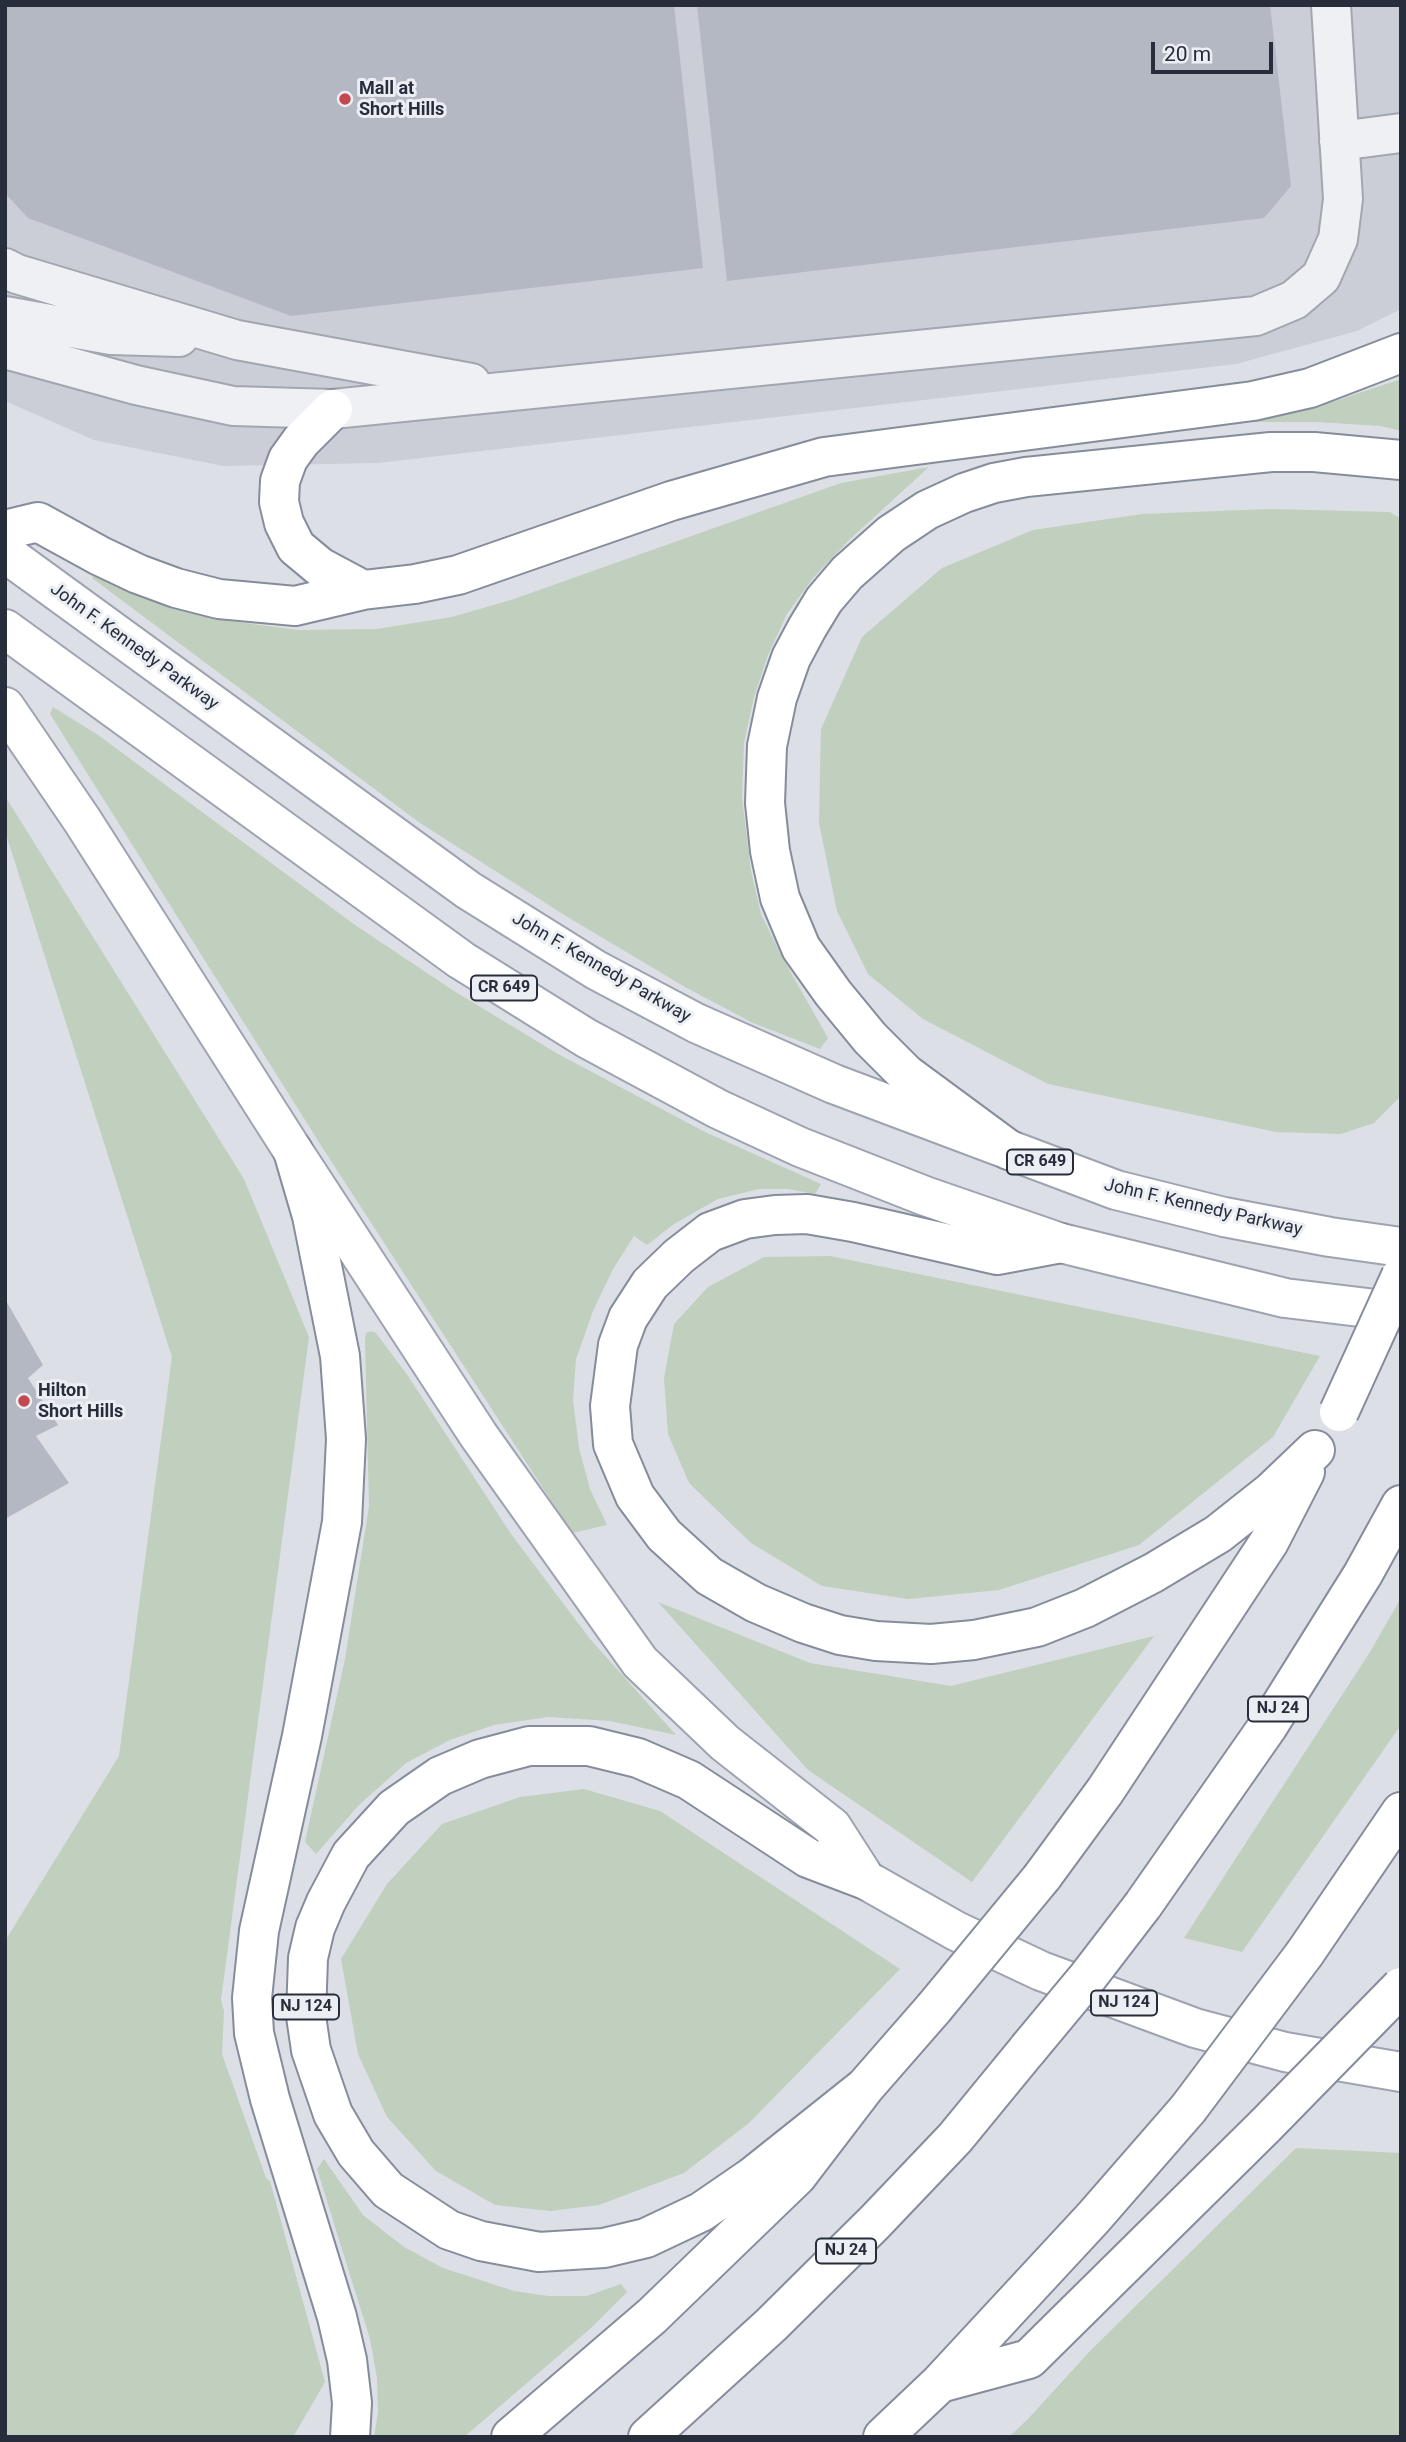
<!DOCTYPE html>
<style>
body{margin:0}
#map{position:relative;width:1406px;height:2442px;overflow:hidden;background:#dcdfe5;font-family:Roboto,sans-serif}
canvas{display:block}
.frame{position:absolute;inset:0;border:7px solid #272d3b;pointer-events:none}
.scale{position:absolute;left:1151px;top:42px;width:122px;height:32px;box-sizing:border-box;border:4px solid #272d3b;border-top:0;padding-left:9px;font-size:21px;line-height:24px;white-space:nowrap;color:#272d3b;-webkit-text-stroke:5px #ebeef3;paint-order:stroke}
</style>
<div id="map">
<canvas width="1406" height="2442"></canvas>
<div class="frame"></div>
<div class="scale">20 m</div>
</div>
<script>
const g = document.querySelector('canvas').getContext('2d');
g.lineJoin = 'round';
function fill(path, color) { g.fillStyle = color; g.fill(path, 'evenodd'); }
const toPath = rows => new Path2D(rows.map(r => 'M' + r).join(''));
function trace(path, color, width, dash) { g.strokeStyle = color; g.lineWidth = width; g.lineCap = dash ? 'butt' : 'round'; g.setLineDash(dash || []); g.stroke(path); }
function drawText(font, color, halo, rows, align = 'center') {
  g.font = font + ' Roboto,sans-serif'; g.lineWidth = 6; g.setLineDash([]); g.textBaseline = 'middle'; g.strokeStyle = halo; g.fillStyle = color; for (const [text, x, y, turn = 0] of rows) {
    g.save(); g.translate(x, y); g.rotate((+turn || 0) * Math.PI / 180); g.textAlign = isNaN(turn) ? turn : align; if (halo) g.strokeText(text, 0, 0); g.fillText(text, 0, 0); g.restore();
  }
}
fill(toPath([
 [5,5,1401,5,1401,309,1357,331,1236,364,378,463,223,466,94,440,5,401]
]), '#cbced7');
fill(toPath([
 [1401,379,1401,431,1381,426,1317,422,1250,422,1335,401],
 [929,467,849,540,813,578,787,614,768,655,754,697,744,743,742,798,751,871,761,914,782,957,828,1038,820,1049,753,1023,685,987,566,916,420,823,92,578,94,574,156,601,214,619,298,630,376,629,452,617,511,600,841,483],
 [1269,509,1390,512,1401,519,1401,1092,1398,1099,1374,1123,1341,1134,1276,1132,1048,1084,923,1019,868,974,837,911,819,823,821,729,862,637,942,568,1033,530,1142,514],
 [53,707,98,735,355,925,454,991,558,1054,705,1132,821,1184,815,1194,788,1189,759,1189,718,1199,674,1224,647,1245,634,1236,613,1269,593,1311,576,1359,573,1400,579,1448,590,1489,607,1525,572,1533,322,1147,50,714],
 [5,796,244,1179,309,1337,221,2000,224,2011,222,2054,266,2178,270,2181,325,2382,293,2437,5,2437,5,1941,119,1756,172,1357,5,831],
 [830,1256,1320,1356,1273,1437,1139,1545,999,1590,908,1599,822,1586,751,1543,689,1483,668,1434,664,1378,674,1324,708,1287,764,1257],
 [371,1331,376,1333,408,1376,511,1534,590,1639,676,1735,610,1721,548,1717,494,1725,450,1740,406,1763,359,1805,316,1854,305,1842,345,1659,369,1506,365,1340,366,1333],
 [1401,1598,1401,1725,1242,1952,1184,1938,1370,1652],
 [658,1602,810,1663,951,1686,1154,1636,972,1882,808,1770],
 [584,1789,660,1811,900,1969,749,2123,684,2173,599,2205,550,2211,495,2205,436,2171,387,2117,358,2054,341,1959,387,1884,442,1824,520,1797],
 [1296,2148,1401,2153,1401,2437,1009,2437,1028,2419,1090,2351],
 [324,2159,363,2215,404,2247,443,2268,514,2291,548,2296,587,2296,621,2284,627,2292,592,2327,464,2437,374,2437,378,2412,377,2378,370,2339,317,2169]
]), '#c1cfbe');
fill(toPath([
 [5,5,674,5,703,268,291,316,28,218,5,193],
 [697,5,1270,5,1291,186,1264,218,727,281],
 [5,1299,43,1365,28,1378,58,1425,36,1436,69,1483,5,1519]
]), '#b4b8c2');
const minor = toPath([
 [1339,141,1401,133],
 [5,268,17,274,237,340,471,383],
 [5,316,111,335,179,337],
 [5,349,136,385,233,406,333,409,1256,316,1294,300,1321,277,1338,239,1343,199,1331,5]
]);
const major = toPath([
 [5,553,468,890,596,970,696,1023,834,1084,1116,1190,1224,1217,1330,1237,1401,1247],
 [5,629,461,960,586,1038,718,1109,800,1147,925,1196,1061,1243,1285,1298,1401,1312],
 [5,707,82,820,293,1151,479,1436,640,1662,725,1743,832,1827,866,1880,956,1931,1041,1971,1195,2028,1285,2052,1401,2072]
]);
const highway = toPath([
 [333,409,301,441,288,459,280,481,279,502,284,523,296,547,320,567,363,590],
 [5,530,38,522,100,556,138,574,176,588,219,599,295,606,363,590,415,584,458,575,671,501,824,457,1253,401,1310,388,1401,353],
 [1009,1150,906,1074,870,1038,833,993,801,948,780,898,770,851,765,803,767,746,777,698,791,658,807,628,824,600,847,573,891,534,927,510,964,493,994,483,1026,477,1271,452,1314,452,1401,460],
 [293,1151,312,1216,340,1356,346,1439,342,1522,302,1736,259,1931,252,1998,254,2033,270,2099,337,2317,347,2360,352,2403,350,2437],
 [1061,1243,997,1255,853,1222,807,1214,775,1215,745,1219,710,1232,679,1256,650,1284,628,1318,618,1345,610,1406,613,1444,635,1496,664,1535,709,1576,756,1603,803,1623,840,1635,876,1641,931,1644,974,1640,1037,1627,1085,1608,1153,1573,1218,1534,1271,1492,1315,1450],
 [1042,1877,1105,1791,1269,1542,1305,1472],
 [1143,1905,1268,1726,1363,1574,1401,1505],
 [1305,1953,1401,1812],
 [865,2087,752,2177,701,2212,646,2238,604,2248,539,2252,481,2241,449,2230,388,2190,356,2153,333,2114,311,2050,306,2016,308,1958,315,1928,326,1902,351,1855,394,1808,440,1776,480,1759,529,1746,589,1746,638,1758,689,1780,808,1858,866,1880],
 [940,2383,1029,2359,1265,2126],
 [511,2437,652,2316,797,2176,865,2087,934,2008],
 [648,2437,771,2325,875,2222,955,2138,1028,2049],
 [883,2437,940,2383,1093,2218,1188,2109]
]);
trace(minor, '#a2a6af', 42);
trace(major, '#9da3b0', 42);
trace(highway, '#858c9b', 42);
trace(minor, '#eff0f4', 38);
trace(major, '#fff', 38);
trace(highway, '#fff', 38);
const highwayBridge = toPath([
 [1339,1412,1401,1276],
 [934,2008,1042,1877],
 [1028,2049,1087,1978,1143,1905],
 [1188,2109,1305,1953],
 [1265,2126,1401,1987]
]);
trace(highwayBridge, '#858c9b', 42, []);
trace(highwayBridge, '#fff', 38);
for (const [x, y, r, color] of [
 [345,99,7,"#c44850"],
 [24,1401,7,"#c44850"]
]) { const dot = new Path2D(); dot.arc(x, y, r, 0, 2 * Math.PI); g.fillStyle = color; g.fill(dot); trace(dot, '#ebeef3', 2.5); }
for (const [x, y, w] of [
 [504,988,66],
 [1040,1162,66],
 [1278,1709,60],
 [1124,2003,66],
 [306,2007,66],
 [846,2251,60]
]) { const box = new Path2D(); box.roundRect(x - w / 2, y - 12.5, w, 25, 5); g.fillStyle = '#ebeef3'; g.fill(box); trace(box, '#272d3b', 2); }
drawText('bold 16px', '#272d3b', null, [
 ["CR 649",504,988],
 ["CR 649",1040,1162],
 ["NJ 24",1278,1709],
 ["NJ 124",1124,2003],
 ["NJ 124",306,2007],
 ["NJ 24",846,2251]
]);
drawText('bold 18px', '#272d3b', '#ebeef3', [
 ["Mall at",359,89],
 ["Short Hills",359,110],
 ["Hilton",38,1391],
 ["Short Hills",38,1412]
], 'left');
drawText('18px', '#272d3b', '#ebeef3', [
 ["John F. Kennedy Parkway",134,647,36],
 ["John F. Kennedy Parkway",601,968,30],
 ["John F. Kennedy Parkway",1203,1208,13]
]);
</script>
